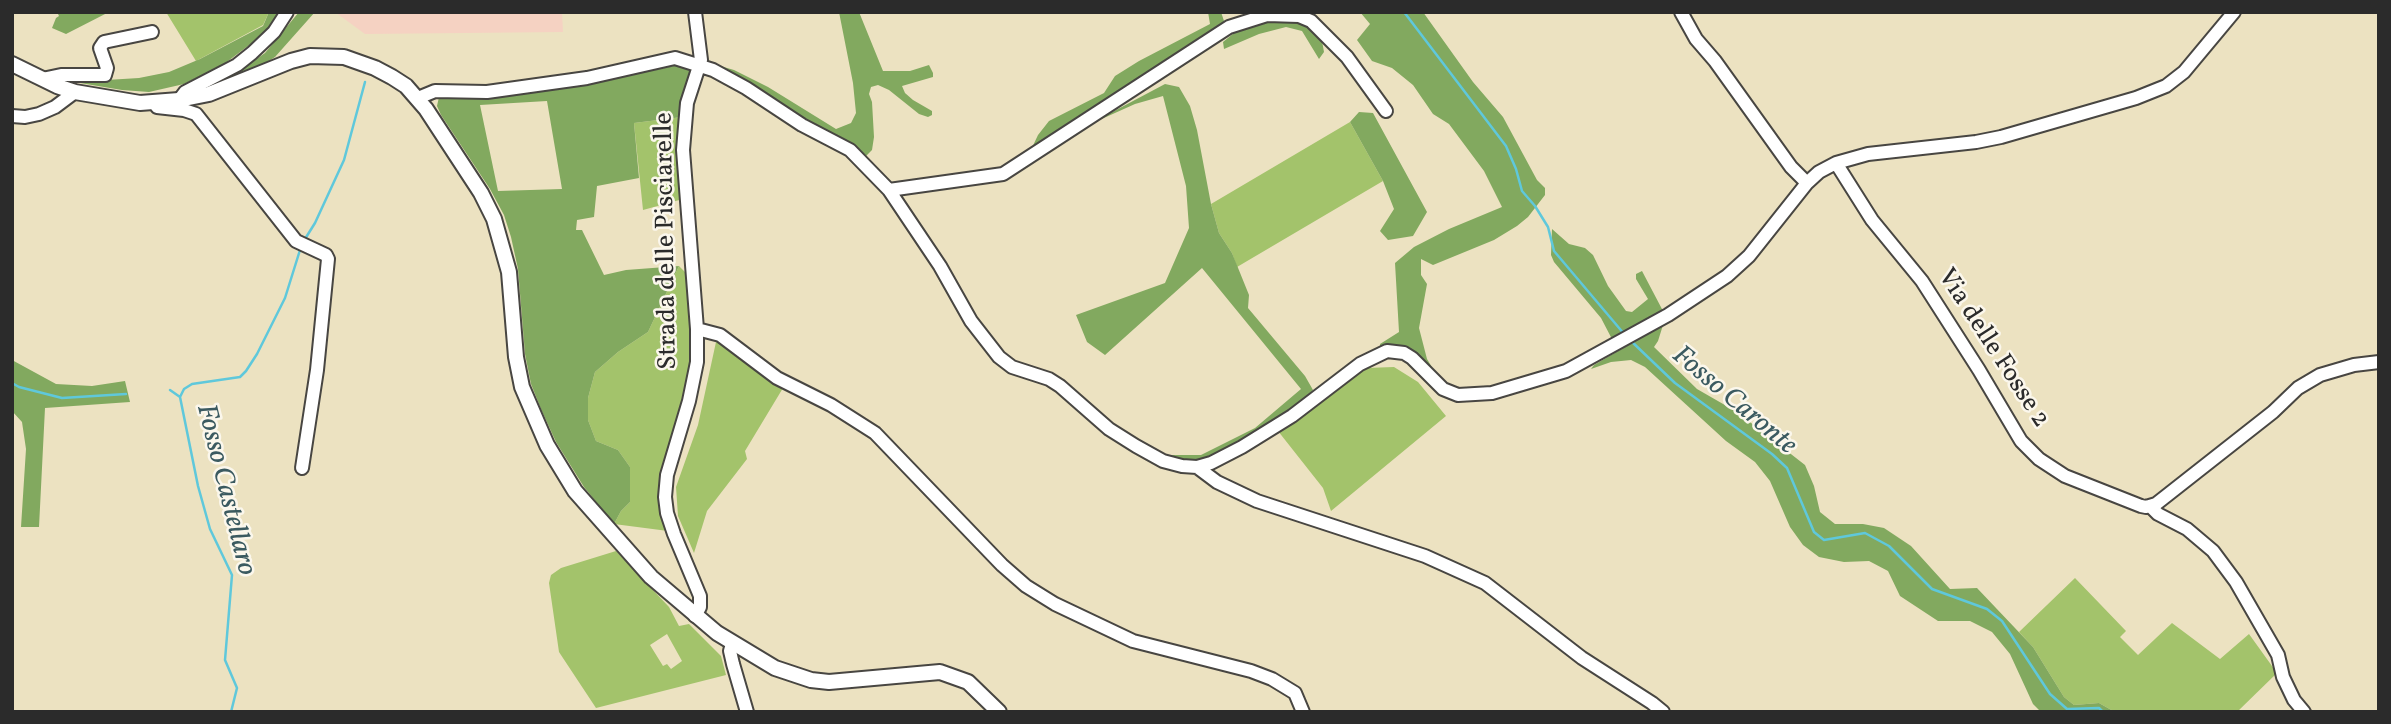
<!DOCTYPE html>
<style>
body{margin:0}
#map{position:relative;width:2391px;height:724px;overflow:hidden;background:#ece2c1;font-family:Vollkorn,serif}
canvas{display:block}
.frame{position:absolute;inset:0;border:14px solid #2b2b2b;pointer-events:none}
</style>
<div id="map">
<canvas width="2391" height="724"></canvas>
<div class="frame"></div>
</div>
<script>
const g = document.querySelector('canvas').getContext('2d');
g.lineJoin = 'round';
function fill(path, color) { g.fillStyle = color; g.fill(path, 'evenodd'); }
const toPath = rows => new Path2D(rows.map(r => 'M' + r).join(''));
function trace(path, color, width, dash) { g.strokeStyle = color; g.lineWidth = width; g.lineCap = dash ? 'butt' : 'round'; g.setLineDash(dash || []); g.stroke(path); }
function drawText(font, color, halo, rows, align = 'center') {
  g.font = font + ' Vollkorn,serif'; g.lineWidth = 5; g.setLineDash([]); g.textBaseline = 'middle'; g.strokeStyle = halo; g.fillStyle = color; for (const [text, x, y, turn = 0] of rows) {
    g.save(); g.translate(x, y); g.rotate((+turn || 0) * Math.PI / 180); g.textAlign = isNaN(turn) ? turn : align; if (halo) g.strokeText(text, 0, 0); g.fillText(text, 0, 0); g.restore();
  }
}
fill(toPath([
 [335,12,562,12,563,32,365,34]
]), '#f5d2c2');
fill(toPath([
 [166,12,269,12,263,25,196,61],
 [682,117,683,199,643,210,634,123],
 [1350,122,1383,181,1237,267,1232,253,1219,233,1211,204],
 [679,266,689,276,693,357,681,412,663,467,660,504,668,531,614,524,621,511,630,502,630,467,618,450,596,441,588,420,588,398,595,372,618,352,648,332],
 [716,342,724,343,783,388,745,451,747,459,707,511,694,553,678,516,676,487,698,425],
 [1394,367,1418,382,1446,416,1331,511,1323,488,1278,431,1366,368],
 [616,551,669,607,679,626,689,624,721,656,726,675,596,708,559,652,549,583,551,575,561,568],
 [667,634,682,661,671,669,667,664,663,666,650,645],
 [2075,578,2126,631,2120,637,2138,655,2172,623,2220,659,2249,634,2277,673,2237,712,2115,712,2099,703,2074,705,2064,697,2033,647,2019,632]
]), '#a3c36b');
fill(toPath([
 [57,12,109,12,66,34,52,28,56,18,59,16],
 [269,12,280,12,264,34,224,64,184,84,149,92,122,90,74,82,139,78,169,72,200,59,263,26],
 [299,12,315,12,275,57,261,66,224,82,265,53],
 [839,12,859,12,883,71,910,71,929,65,933,73,933,77,902,86,905,93,913,100,932,111,932,115,928,117,919,114,889,90,878,85,871,87,869,94,872,102,874,137,872,150,862,160,815,127,710,63,734,70,768,87,836,129,851,123,856,113,853,83],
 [1208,12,1221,12,1225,24,1030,152,1038,135,1049,121,1104,93,1115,76,1139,61,1210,24],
 [1360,12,1423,12,1473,82,1503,117,1537,180,1545,188,1545,195,1528,217,1517,226,1494,240,1433,265,1421,259,1421,275,1427,284,1419,328,1427,359,1439,379,1417,355,1380,348,1380,344,1399,332,1395,263,1414,247,1449,229,1502,207,1484,171,1449,124,1433,114,1413,85,1392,68,1372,61,1357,40,1370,24],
 [1279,19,1299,21,1313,29,1322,41,1324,52,1319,59,1302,31,1286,27,1259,34,1224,49,1223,42,1239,29,1258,23],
 [678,65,692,69,682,117,634,123,639,178,597,186,594,217,577,220,576,230,582,230,604,275,626,270,679,266,648,332,618,352,595,372,588,398,588,420,596,441,618,450,630,467,630,502,621,511,614,524,584,487,556,442,541,409,531,384,525,354,518,269,511,237,504,215,490,189,441,115,437,106,439,97,490,98,590,84],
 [547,101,562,189,498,191,480,105],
 [1165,84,1179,87,1190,106,1197,130,1211,204,1219,233,1232,253,1249,295,1248,308,1305,376,1313,390,1303,401,1239,442,1209,458,1190,462,1170,455,1201,455,1255,428,1301,389,1202,268,1105,355,1087,342,1076,315,1165,283,1189,228,1186,186,1163,96,1135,104,1086,126],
 [1359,112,1373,113,1427,212,1413,236,1388,240,1380,231,1394,209,1383,181,1350,122],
 [1552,229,1569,244,1585,248,1593,255,1608,286,1626,311,1632,312,1648,299,1636,279,1636,274,1642,271,1663,311,1613,341,1601,318,1554,262,1551,255],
 [1663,325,1658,341,1654,347,1697,389,1737,412,1805,465,1814,486,1820,512,1835,524,1863,524,1884,528,1911,546,1950,589,1977,588,2033,647,2064,697,2074,705,2099,703,2115,712,2041,712,2033,704,2010,654,1992,632,1970,621,1938,621,1900,596,1888,571,1869,561,1844,562,1819,557,1803,545,1790,527,1770,481,1755,462,1726,441,1645,367,1631,360,1611,362,1591,369,1594,365],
 [12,360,56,384,92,386,125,381,130,402,45,408,39,527,21,527,26,449,22,422,12,411]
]), '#82a95f');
trace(toPath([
 [1404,12,1506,146,1516,169,1522,191,1535,206,1548,227,1554,251,1625,335],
 [305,239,315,223,344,160,365,82],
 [1630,340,1675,383,1772,454,1787,468,1814,532,1824,540,1865,533,1889,546,1932,589,1987,609,2002,621,2050,694,2067,709,2099,708,2103,712],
 [12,383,19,387,62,398,126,394],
 [170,390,180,397],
 [231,712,237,688,225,660,232,575,210,529,198,486,180,397,184,389,192,384,240,377,246,371,257,354,285,298,300,250]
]), '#5fc8db', 2.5);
const minor = toPath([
 [1681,12,1696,39,1715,61,1791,167,1807,183],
 [42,79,61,75,105,75,107,68,100,48,104,42,152,32],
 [418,98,435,91,487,92,587,78,675,58,713,70,746,88,802,125,850,150,889,190,940,266,971,321,999,357,1012,367,1049,379,1060,386,1109,429,1136,446,1163,461,1182,466,1197,467,1211,463,1242,447,1292,416,1360,364,1387,351,1404,353,1412,358,1443,389,1458,395,1492,393,1566,371,1668,315,1727,276,1749,256,1807,183,1819,172,1836,163,1868,154,1976,142,2001,137,2136,98,2166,86,2184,72,2234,12],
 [179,100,185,92,237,65,252,53,274,32,287,12],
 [154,102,157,107,184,110,196,114,296,241,326,255,328,259,317,370,302,468],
 [12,116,25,117,39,114,55,107,75,92],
 [1836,163,1872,220,1922,281,1979,370,2021,441,2039,459,2065,476,2141,506,2146,507,2156,504,2273,412,2298,388,2320,375,2354,365,2379,362],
 [889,190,1003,174,1229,27,1267,15,1299,16,1311,21,1347,57,1386,111],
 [697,329,720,335,777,378,831,405,875,433,1002,565,1026,586,1055,604,1133,641,1251,671,1272,679,1295,693,1303,712],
 [1197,467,1217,482,1257,501,1425,556,1485,583,1582,658,1652,703,1663,712],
 [2151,507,2158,514,2187,529,2213,551,2236,582,2278,655,2283,677,2294,700,2304,712],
 [695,616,700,607,700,596,674,534,667,513,665,497,667,475,689,401,697,362,697,329,683,150,687,103,701,60,695,12],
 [732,644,730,651,733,664,747,712]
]);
const major = toPath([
 [12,64,57,86,75,92,140,103,179,100,209,94,291,61,310,56,344,57,375,68,392,77,406,86,426,109,481,193,494,219,509,272,516,357,522,387,547,445,575,491,651,577,717,633,775,668,811,680,829,682,940,672,968,682,999,712]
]);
trace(minor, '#484642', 16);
trace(major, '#484642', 18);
trace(minor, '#fff', 12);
trace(major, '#fff', 14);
drawText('26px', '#2b2b2b', '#fbf7ec', [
 ["Strada delle Pisciarelle",668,241,-91],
 ["Via delle Fosse 2",1992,349,57]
]);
drawText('italic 28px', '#3b5a60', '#fbf7ec', [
 ["Fosso Caronte",1733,402,40],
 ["Fosso Castellaro",224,490,76]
]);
</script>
